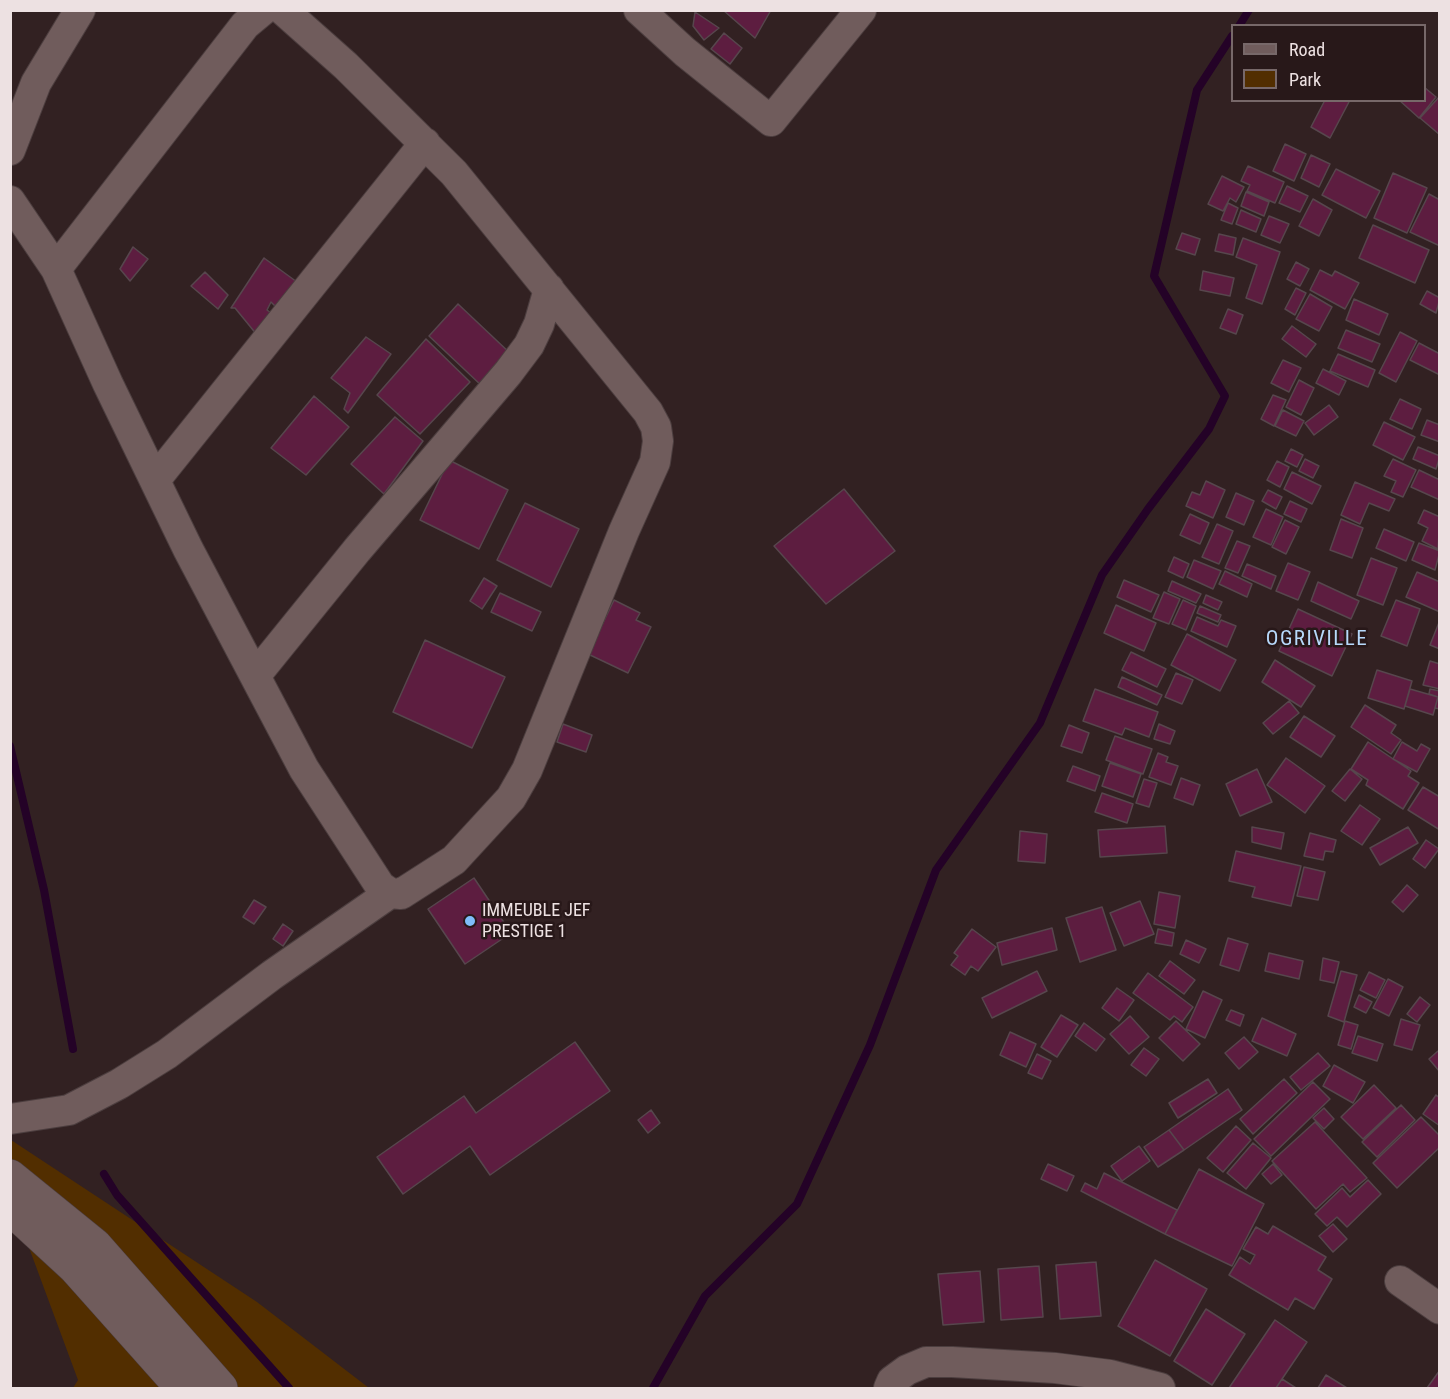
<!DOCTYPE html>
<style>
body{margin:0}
#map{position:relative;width:1450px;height:1399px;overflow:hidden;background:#322122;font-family:"Roboto Condensed",sans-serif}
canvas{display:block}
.frame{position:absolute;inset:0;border:12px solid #ede1e2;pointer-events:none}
.legend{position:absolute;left:1231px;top:24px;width:195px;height:78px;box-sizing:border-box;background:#281819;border:2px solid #776869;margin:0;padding:8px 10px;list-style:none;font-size:18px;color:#ede1e2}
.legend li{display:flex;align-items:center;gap:12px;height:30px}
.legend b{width:30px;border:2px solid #776869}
</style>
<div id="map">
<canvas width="1450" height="1399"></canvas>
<div class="frame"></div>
<ul class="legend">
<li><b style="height:8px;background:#705c5c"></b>Road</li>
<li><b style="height:16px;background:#522e00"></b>Park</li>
</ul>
</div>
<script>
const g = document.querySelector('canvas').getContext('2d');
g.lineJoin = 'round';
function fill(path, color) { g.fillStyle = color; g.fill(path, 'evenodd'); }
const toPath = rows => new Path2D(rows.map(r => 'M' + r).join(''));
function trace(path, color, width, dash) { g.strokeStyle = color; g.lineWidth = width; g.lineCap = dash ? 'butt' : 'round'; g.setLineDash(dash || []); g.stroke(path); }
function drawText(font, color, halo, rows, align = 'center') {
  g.font = font + ' "Roboto Condensed",sans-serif'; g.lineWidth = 5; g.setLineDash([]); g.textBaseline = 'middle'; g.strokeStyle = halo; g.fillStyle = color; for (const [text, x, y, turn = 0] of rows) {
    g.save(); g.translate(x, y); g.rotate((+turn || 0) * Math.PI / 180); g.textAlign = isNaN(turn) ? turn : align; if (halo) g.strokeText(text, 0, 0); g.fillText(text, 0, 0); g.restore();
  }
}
fill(toPath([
 [11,1140,257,1302,369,1388,73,1388,78,1380,11,1199]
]), '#522e00');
trace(toPath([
 [1239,26,1249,10],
 [10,746,44,890,73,1049],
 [104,1174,117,1195,289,1388],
 [653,1388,705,1296,797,1204,870,1045,936,870,1040,723,1102,575,1148,509,1209,429,1225,396,1154,276,1197,90,1232,36]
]), '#240227', 8);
const building = toPath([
 [723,10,771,10,755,38,723,10],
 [695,12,719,28,704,40,693,26,695,12],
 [724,33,742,48,730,64,711,49,724,33],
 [1424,87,1436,97,1419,118,1399,100,1424,100,1424,87],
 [1440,96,1440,135,1420,118,1440,96],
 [1325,100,1350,100,1330,138,1311,127,1325,100],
 [1285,144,1306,154,1294,181,1273,171,1285,144],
 [1311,155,1330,164,1319,187,1301,178,1311,155],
 [1248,166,1284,182,1275,203,1247,191,1250,185,1241,181,1248,166],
 [1336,169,1380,191,1366,218,1322,195,1336,169],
 [1393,173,1427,188,1407,233,1374,218,1393,173],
 [1222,176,1244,187,1236,202,1230,198,1223,211,1208,204,1222,176],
 [1287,186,1308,196,1300,212,1279,203,1287,186],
 [1246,192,1269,202,1264,216,1241,206,1246,192],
 [1429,194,1440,200,1440,246,1410,232,1429,194],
 [1313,199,1332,210,1319,236,1299,226,1313,199],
 [1228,203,1238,208,1232,224,1221,220,1228,203],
 [1241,210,1261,219,1256,232,1236,224,1241,210],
 [1269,216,1289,224,1280,243,1261,235,1269,216],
 [1373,225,1429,250,1415,283,1359,258,1373,225],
 [1182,233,1200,239,1195,255,1176,249,1182,233],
 [1219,234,1236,238,1233,255,1215,251,1219,234],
 [1243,238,1280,252,1262,304,1246,298,1257,265,1236,257,1243,238],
 [133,247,148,259,130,281,120,269,133,247],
 [264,258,297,282,275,306,271,302,267,310,281,320,262,341,235,308,231,308,264,258],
 [1296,262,1309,269,1300,286,1287,279,1296,262],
 [1320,270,1332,276,1335,271,1359,283,1345,309,1310,290,1320,270],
 [1203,271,1234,278,1230,296,1200,290,1203,271],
 [205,272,228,295,218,309,191,286,205,272],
 [1296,288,1306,293,1295,315,1285,309,1296,288],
 [1427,291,1440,298,1436,313,1420,304,1427,291],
 [1310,294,1332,307,1319,331,1296,319,1310,294],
 [1354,299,1388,314,1379,335,1346,320,1354,299],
 [458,304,512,355,483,387,429,336,458,304],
 [1228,309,1243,315,1236,334,1220,328,1228,309],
 [1292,326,1316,344,1306,357,1282,339,1292,326],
 [1346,330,1380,344,1372,362,1338,348,1346,330],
 [1400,332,1417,341,1396,382,1379,373,1400,332],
 [366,337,391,354,348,413,344,409,350,393,331,378,366,337],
 [426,339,470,382,420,434,377,395,426,339],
 [1419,343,1440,354,1440,375,1410,360,1419,343],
 [1338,354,1375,370,1368,387,1330,371,1338,354],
 [1283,360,1301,368,1289,392,1271,383,1283,360],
 [1323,369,1346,381,1339,395,1316,383,1323,369],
 [1299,380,1314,388,1301,415,1286,407,1299,380],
 [1273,395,1286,400,1274,426,1261,419,1273,395],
 [314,396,349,427,306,475,271,448,314,396],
 [1400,399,1421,409,1412,429,1390,419,1400,399],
 [1329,405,1338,417,1314,435,1305,423,1329,405],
 [1283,410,1304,421,1296,436,1275,426,1283,410],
 [395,417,423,441,384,494,351,464,395,417],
 [1427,420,1440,425,1440,442,1421,435,1427,420],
 [1384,422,1415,437,1403,460,1373,445,1384,422],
 [1418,447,1440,456,1436,469,1413,459,1418,447],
 [1291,449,1303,455,1297,467,1285,461,1291,449],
 [1305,459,1319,466,1313,478,1299,471,1305,459],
 [1393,459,1416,470,1403,497,1391,492,1396,481,1384,476,1393,459],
 [449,460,508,490,479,549,420,520,449,460],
 [1277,461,1289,467,1280,487,1267,480,1277,461],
 [1419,470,1440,480,1440,500,1411,487,1419,470],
 [1292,472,1321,486,1312,504,1284,489,1292,472],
 [1206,481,1225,490,1213,518,1186,506,1192,492,1200,495,1206,481],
 [1355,482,1395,499,1389,511,1369,503,1360,524,1341,515,1355,482],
 [844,489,895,551,826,604,774,546,844,489],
 [1268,490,1282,497,1276,509,1262,501,1268,490],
 [1236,493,1254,501,1244,525,1226,517,1236,493],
 [1290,501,1307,509,1301,522,1284,514,1290,501],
 [525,503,579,529,551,587,497,560,525,503],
 [1266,509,1283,517,1271,545,1253,537,1266,509],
 [1424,510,1440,517,1438,549,1422,541,1428,528,1418,523,1424,510],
 [1190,514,1209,523,1200,544,1180,535,1190,514],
 [1341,519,1363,528,1352,558,1330,550,1341,519],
 [1285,520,1299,527,1286,554,1272,547,1285,520],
 [1217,524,1233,531,1219,564,1202,557,1217,524],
 [1384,529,1414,542,1406,561,1376,548,1384,529],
 [1237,541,1250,546,1238,573,1225,568,1237,541],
 [1419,543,1440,551,1435,570,1412,560,1419,543],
 [1174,557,1189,564,1183,578,1168,571,1174,557],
 [1371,558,1397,568,1383,605,1357,595,1371,558],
 [1194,560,1221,571,1213,589,1187,577,1194,560],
 [1288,563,1310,572,1298,600,1276,591,1288,563],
 [1247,564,1276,576,1271,589,1242,576,1247,564],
 [1225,571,1252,584,1247,597,1219,584,1225,571],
 [1417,572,1440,582,1440,612,1406,597,1417,572],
 [484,578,497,586,482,609,470,601,484,578],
 [1124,580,1159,595,1151,612,1117,597,1124,580],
 [1172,581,1201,594,1196,603,1168,591,1172,581],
 [1318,582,1359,601,1351,619,1311,601,1318,582],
 [1164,592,1180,599,1169,624,1153,618,1164,592],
 [500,593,541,612,532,631,491,612,500,593],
 [1206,595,1222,602,1218,610,1203,603,1206,595],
 [614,600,640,613,636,620,651,627,628,673,588,654,614,600],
 [1183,600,1196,606,1186,630,1172,624,1183,600],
 [1396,600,1420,609,1407,646,1381,636,1396,600],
 [1116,605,1156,623,1144,651,1104,633,1116,605],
 [1200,606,1221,615,1218,622,1197,613,1200,606],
 [1298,609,1352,634,1332,676,1279,651,1298,609],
 [1197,617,1218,626,1221,620,1236,626,1227,647,1191,631,1197,617],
 [1440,620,1440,649,1430,645,1440,620],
 [1187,634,1236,660,1220,691,1171,665,1187,634],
 [425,640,505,677,472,748,393,712,425,640],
 [1131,652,1166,669,1157,687,1122,670,1131,652],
 [1275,660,1315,686,1301,707,1262,682,1275,660],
 [1430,661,1440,664,1440,689,1423,685,1430,661],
 [1377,670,1412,681,1404,709,1368,698,1377,670],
 [1176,673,1193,680,1182,704,1165,697,1176,673],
 [1122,677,1162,695,1157,705,1118,687,1122,677],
 [1095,689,1158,712,1149,737,1125,728,1122,735,1083,721,1095,689],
 [1410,689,1438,697,1433,715,1405,706,1410,689],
 [1430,689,1440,691,1440,709,1435,708,1438,697,1429,694,1430,689],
 [1289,701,1299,713,1273,734,1263,723,1289,701],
 [1365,705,1396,725,1391,733,1401,740,1391,754,1351,727,1365,705],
 [1304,716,1335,736,1321,757,1290,737,1304,716],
 [563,724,592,735,586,752,557,742,563,724],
 [1159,724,1175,731,1170,744,1154,739,1159,724],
 [1069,725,1089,733,1082,753,1061,746,1069,725],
 [1115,736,1152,749,1143,774,1106,760,1115,736],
 [1368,742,1411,771,1408,776,1419,783,1403,809,1366,785,1368,780,1351,769,1368,742],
 [1402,742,1417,751,1421,744,1430,749,1417,772,1393,759,1402,742],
 [1158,753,1168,757,1166,762,1178,766,1171,785,1149,777,1158,753],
 [1286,758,1325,786,1305,813,1267,785,1286,758],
 [1110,763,1141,774,1133,797,1102,786,1110,763],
 [1073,766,1100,776,1095,791,1067,781,1073,766],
 [1257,769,1272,802,1240,816,1226,784,1257,769],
 [1350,769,1362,779,1345,801,1332,791,1350,769],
 [1181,778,1200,785,1193,805,1174,798,1181,778],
 [1144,779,1157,783,1149,807,1136,803,1144,779],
 [1423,787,1440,797,1440,830,1408,810,1423,787],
 [1102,793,1133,804,1127,823,1095,812,1102,793],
 [1360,805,1380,819,1362,845,1341,831,1360,805],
 [1165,826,1167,853,1100,857,1098,830,1165,826],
 [1252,827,1284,833,1281,849,1252,842,1252,827],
 [1408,827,1418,843,1380,865,1370,848,1408,827],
 [1020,831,1047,834,1045,863,1018,861,1020,831],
 [1310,833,1336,840,1333,852,1325,851,1323,860,1304,856,1310,833],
 [1426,840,1439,849,1425,868,1413,859,1426,840],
 [1236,851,1301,866,1291,906,1252,897,1255,887,1229,881,1236,851],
 [1304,867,1325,872,1318,900,1297,896,1304,867],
 [474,878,511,933,465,964,428,909,474,878],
 [1407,885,1418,895,1403,912,1392,902,1407,885],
 [1159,892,1180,896,1175,928,1154,924,1159,892],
 [254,900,266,907,254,924,243,917,254,900],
 [1140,901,1154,934,1124,946,1110,913,1140,901],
 [1102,907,1116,950,1080,962,1066,918,1102,907],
 [283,924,293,931,283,946,273,939,283,924],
 [1052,928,1057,950,1002,965,997,943,1052,928],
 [972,929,996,947,978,971,971,966,965,975,951,965,958,956,954,953,972,929],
 [1158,929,1174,933,1172,946,1155,943,1158,929],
 [1228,938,1248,944,1239,971,1220,965,1228,938],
 [1186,940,1206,949,1199,963,1180,954,1186,940],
 [1269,953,1303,961,1299,979,1265,971,1269,953],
 [1323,958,1339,962,1334,983,1320,980,1323,958],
 [1170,961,1195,980,1184,994,1159,976,1170,961],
 [1037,971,1047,991,992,1018,982,998,1037,971],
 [1341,971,1357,975,1344,1022,1328,1016,1341,971],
 [1369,972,1385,980,1376,998,1360,990,1369,972],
 [1148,973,1193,1007,1182,1022,1174,1016,1170,1020,1133,993,1148,973],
 [1388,979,1403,987,1389,1016,1373,1008,1388,979],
 [1117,988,1134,1000,1119,1021,1102,1008,1117,988],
 [1203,991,1222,1000,1205,1038,1186,1029,1203,991],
 [1359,995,1372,1002,1366,1013,1354,1007,1359,995],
 [1420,997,1430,1005,1417,1022,1407,1014,1420,997],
 [1231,1010,1244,1015,1240,1026,1226,1020,1231,1010],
 [1061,1015,1078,1025,1057,1057,1041,1047,1061,1015],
 [1130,1016,1149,1037,1129,1054,1110,1034,1130,1016],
 [1262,1018,1296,1034,1287,1056,1252,1041,1262,1018],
 [1401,1019,1420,1025,1412,1050,1394,1045,1401,1019],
 [1176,1021,1200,1044,1183,1061,1159,1038,1176,1021],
 [1345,1021,1358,1025,1351,1049,1338,1045,1345,1021],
 [1084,1023,1105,1039,1096,1051,1075,1036,1084,1023],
 [1010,1032,1036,1044,1026,1067,1000,1055,1010,1032],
 [1358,1036,1383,1044,1377,1061,1352,1053,1358,1036],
 [1244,1037,1258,1052,1239,1069,1225,1053,1244,1037],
 [575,1042,610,1091,490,1175,470,1146,403,1194,377,1157,464,1096,476,1113,575,1042],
 [1144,1048,1159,1059,1146,1076,1131,1065,1144,1048],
 [1438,1051,1440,1052,1440,1072,1429,1059,1438,1051],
 [1318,1053,1330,1066,1301,1090,1290,1077,1318,1053],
 [1037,1054,1051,1061,1042,1079,1028,1073,1037,1054],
 [1334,1065,1365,1082,1353,1103,1323,1086,1334,1065],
 [1208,1079,1217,1093,1178,1118,1169,1103,1208,1079],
 [1284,1079,1297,1093,1253,1134,1240,1119,1284,1079],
 [1313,1082,1330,1099,1271,1156,1254,1139,1313,1082],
 [1374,1085,1396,1108,1363,1139,1341,1117,1374,1085],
 [1228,1089,1242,1110,1184,1150,1169,1130,1228,1089],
 [1436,1095,1440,1098,1440,1126,1423,1114,1436,1095],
 [1401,1105,1415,1120,1377,1157,1362,1142,1401,1105],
 [1324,1108,1334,1119,1324,1129,1313,1118,1324,1108],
 [651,1110,660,1123,648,1133,638,1120,651,1110],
 [1421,1117,1440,1136,1440,1147,1397,1188,1373,1163,1421,1117],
 [1315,1122,1367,1178,1350,1192,1343,1184,1316,1209,1272,1161,1315,1122],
 [1236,1126,1251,1140,1223,1172,1207,1158,1236,1126],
 [1169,1130,1184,1150,1158,1167,1144,1147,1169,1130],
 [1253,1143,1271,1158,1246,1189,1227,1173,1253,1143],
 [1139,1146,1150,1161,1122,1181,1111,1166,1139,1146],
 [1048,1164,1074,1176,1067,1191,1041,1179,1048,1164],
 [1273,1164,1282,1175,1271,1184,1262,1174,1273,1164],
 [1199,1169,1264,1204,1232,1266,1165,1234,1199,1169],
 [1104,1173,1177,1210,1165,1234,1081,1191,1085,1183,1097,1189,1104,1173],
 [1368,1180,1381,1194,1347,1227,1337,1217,1327,1226,1315,1214,1342,1188,1350,1197,1368,1180],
 [1333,1224,1347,1239,1333,1252,1319,1236,1333,1224],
 [1273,1226,1326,1257,1318,1270,1332,1279,1314,1309,1295,1298,1288,1310,1229,1275,1240,1257,1250,1264,1255,1255,1243,1249,1256,1227,1268,1234,1273,1226],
 [1155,1260,1207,1289,1170,1356,1118,1326,1155,1260],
 [1096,1262,1101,1316,1060,1319,1056,1265,1096,1262],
 [1039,1266,1043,1317,1001,1320,998,1269,1039,1266],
 [980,1271,984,1322,943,1325,938,1274,980,1271],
 [1206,1309,1245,1334,1212,1385,1174,1361,1206,1309],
 [1275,1320,1307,1342,1282,1379,1276,1388,1229,1388,1275,1320],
 [1440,1370,1440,1388,1427,1388,1440,1370],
 [1326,1375,1347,1388,1318,1388,1326,1375],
 [1282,1379,1296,1388,1276,1388,1282,1379]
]);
fill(building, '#5d1d40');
trace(building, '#57464d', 1.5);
const street = toPath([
 [639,10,685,52,771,121,861,10],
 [10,150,36,83,80,10],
 [10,201,56,269,108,384,188,549,304,769,380,886,390,893,401,894,454,860,511,798,527,770,624,531,655,462,658,441,656,427,648,412,454,173,346,66,283,10],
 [56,269,245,25,263,10],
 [155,480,425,143],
 [255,676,357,550,508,373,529,345,539,324,549,289],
 [10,1119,69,1110,119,1084,167,1054,272,975,390,893],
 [1400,1281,1440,1309],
 [889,1388,892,1381,907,1370,926,1362,952,1362,1055,1368,1110,1375,1160,1388]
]);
const secondary = toPath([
 [10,1176,95,1245,221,1388],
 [10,1208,75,1268,182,1388]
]);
trace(street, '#4c3e3f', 32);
trace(secondary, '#4c3e3f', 34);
trace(street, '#705c5c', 30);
trace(secondary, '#705c5c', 33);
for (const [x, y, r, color] of [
 [470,921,6,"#7fbdfa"]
]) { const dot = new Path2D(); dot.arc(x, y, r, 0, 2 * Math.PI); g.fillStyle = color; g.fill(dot); trace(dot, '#281819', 2); }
drawText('18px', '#ede1e2', '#281819', [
 ["IMMEUBLE JEF",482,911],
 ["PRESTIGE 1",482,932]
], 'left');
g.letterSpacing = '1.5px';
drawText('21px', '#b7d9fb', '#281819', [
 ["OGRIVILLE",1317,640]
]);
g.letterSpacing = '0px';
</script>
